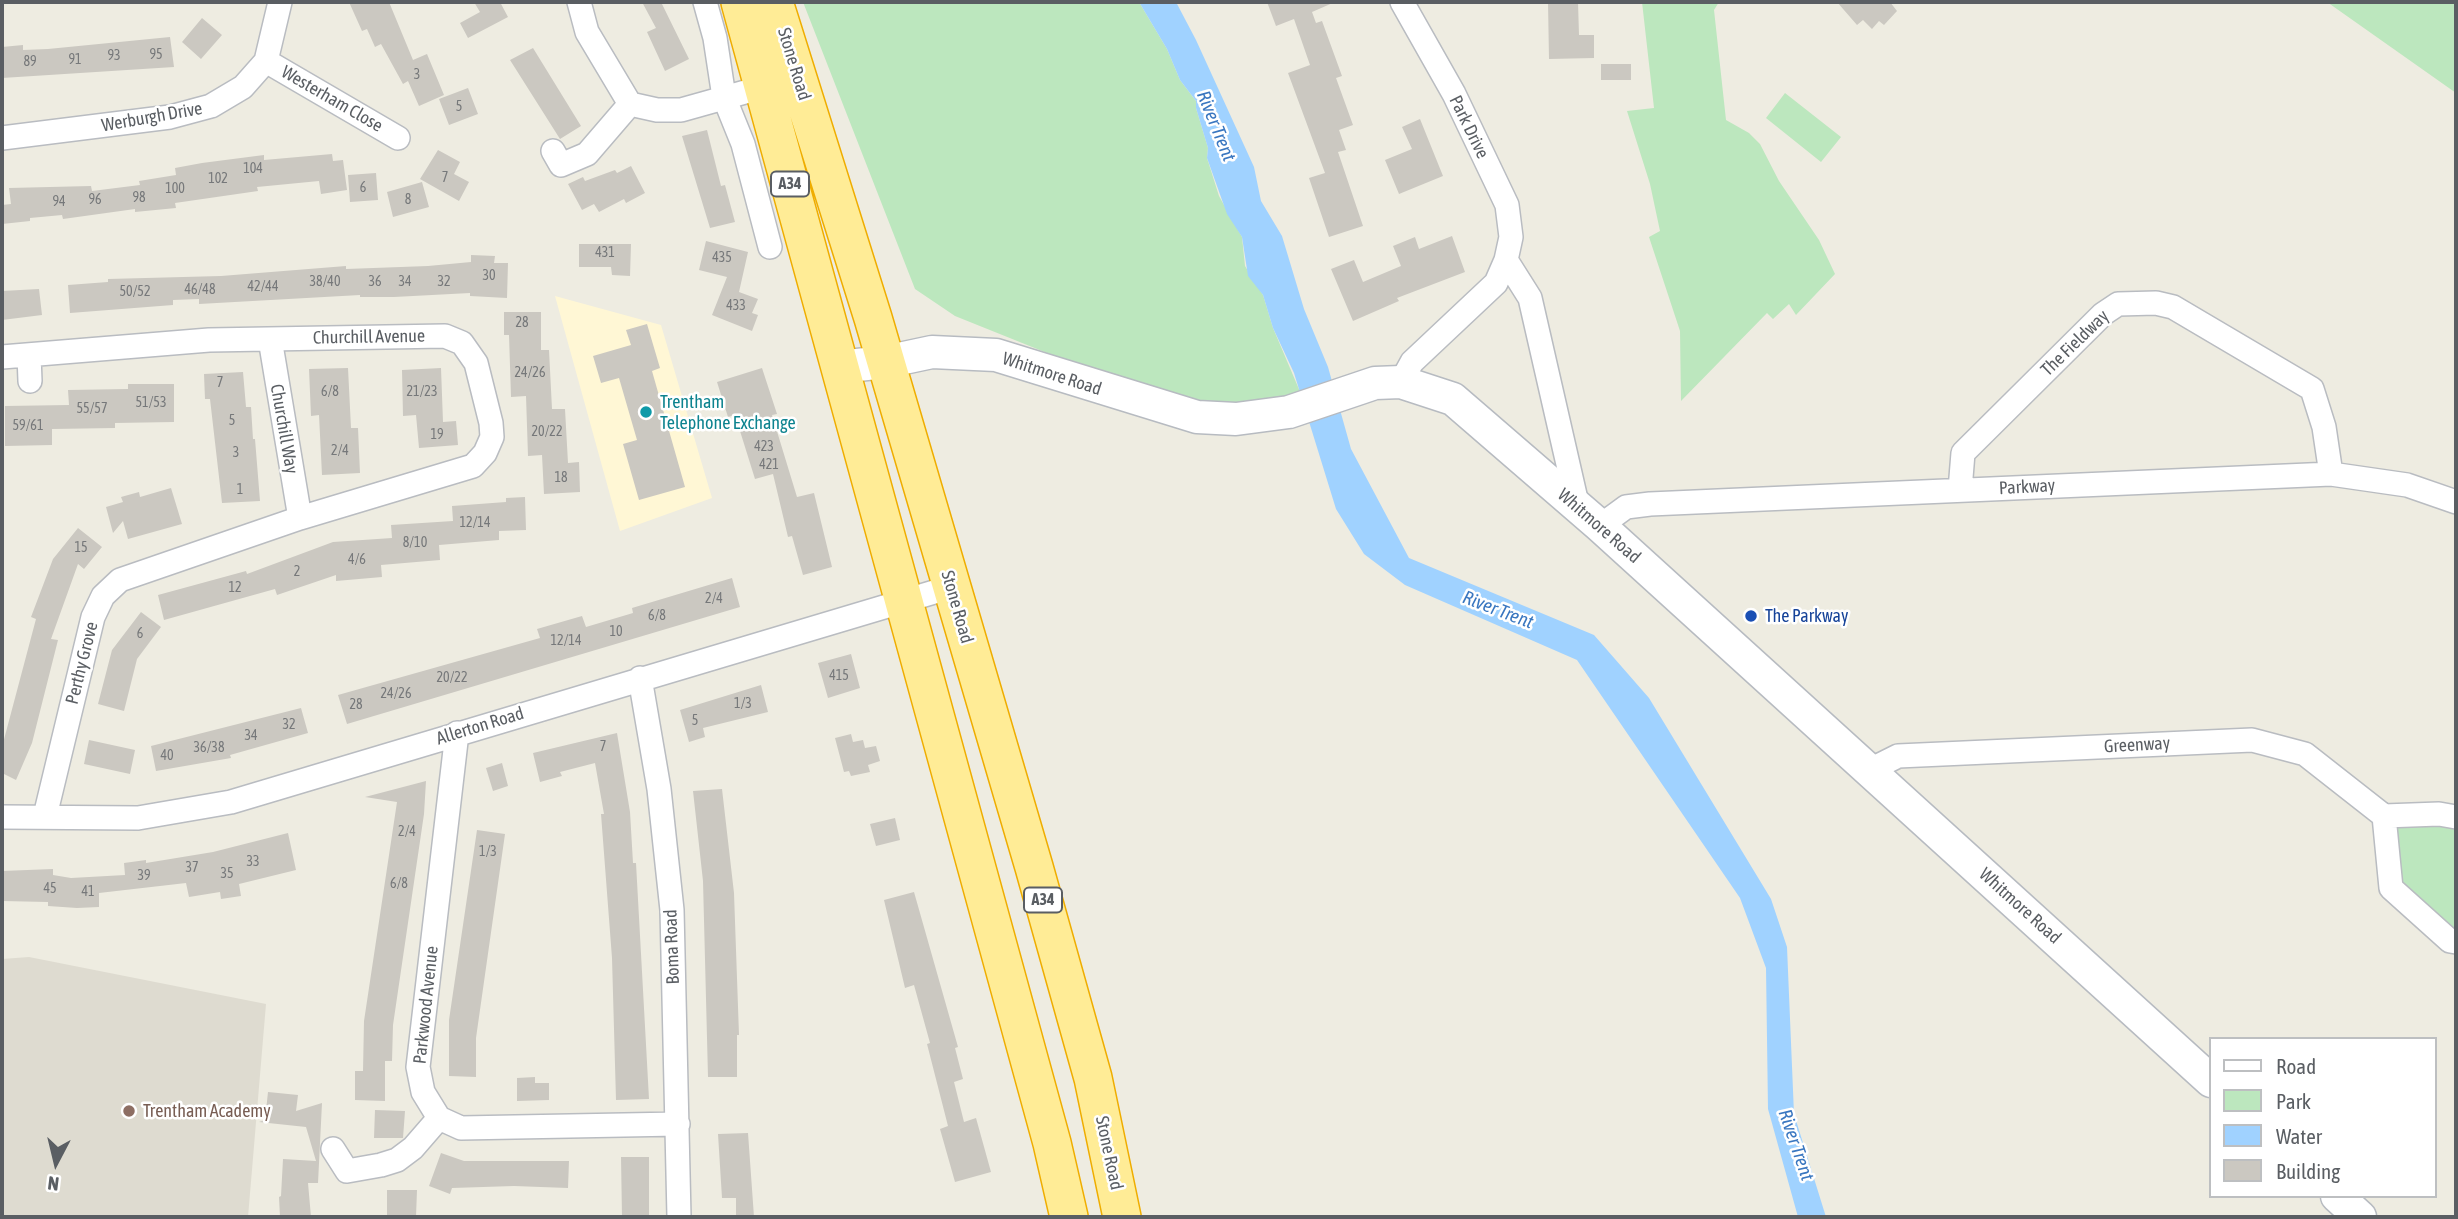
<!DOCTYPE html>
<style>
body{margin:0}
#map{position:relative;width:2458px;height:1219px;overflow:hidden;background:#eeece1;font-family:"Asap Condensed",sans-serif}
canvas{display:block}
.frame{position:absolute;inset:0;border:4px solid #5a5e63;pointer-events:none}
.legend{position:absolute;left:2209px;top:1037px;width:228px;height:161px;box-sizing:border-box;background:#fff;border:2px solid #bdbfc1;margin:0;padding:9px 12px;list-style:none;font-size:21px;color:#5a5e63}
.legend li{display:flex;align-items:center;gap:14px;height:35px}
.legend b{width:35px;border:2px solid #bdbfc1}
.north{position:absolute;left:21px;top:1128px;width:70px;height:70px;-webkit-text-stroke:5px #fff;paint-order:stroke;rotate:187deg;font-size:19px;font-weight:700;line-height:28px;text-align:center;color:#5a5e63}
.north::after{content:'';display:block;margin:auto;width:24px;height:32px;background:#5a5e63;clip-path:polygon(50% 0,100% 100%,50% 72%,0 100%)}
</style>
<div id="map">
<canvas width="2458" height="1219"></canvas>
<div class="frame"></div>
<ul class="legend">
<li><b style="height:9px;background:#fff"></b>Road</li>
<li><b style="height:19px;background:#bce7be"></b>Park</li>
<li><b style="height:19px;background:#a0d2ff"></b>Water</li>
<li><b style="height:19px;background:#cbc8c1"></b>Building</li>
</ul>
<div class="north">N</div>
</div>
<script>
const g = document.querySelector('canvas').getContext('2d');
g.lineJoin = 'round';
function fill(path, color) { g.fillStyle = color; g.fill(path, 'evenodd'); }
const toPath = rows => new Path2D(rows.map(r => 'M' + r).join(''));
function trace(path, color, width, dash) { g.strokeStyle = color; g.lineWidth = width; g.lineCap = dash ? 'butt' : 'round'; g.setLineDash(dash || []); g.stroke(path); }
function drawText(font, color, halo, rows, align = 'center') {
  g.font = font + ' "Asap Condensed",sans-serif'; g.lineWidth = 5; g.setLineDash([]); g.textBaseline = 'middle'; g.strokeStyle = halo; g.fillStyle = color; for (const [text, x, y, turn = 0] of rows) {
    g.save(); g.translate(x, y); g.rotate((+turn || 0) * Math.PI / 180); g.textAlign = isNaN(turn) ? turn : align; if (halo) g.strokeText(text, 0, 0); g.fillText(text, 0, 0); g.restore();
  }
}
fill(toPath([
 [555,296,661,325,712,498,620,531]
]), '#fff7d5');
fill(toPath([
 [29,957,266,1004,248,1217,2,1217,2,959]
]), '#dedbd0');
fill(toPath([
 [803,2,1139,2,1167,49,1180,80,1196,101,1196,108,1208,148,1207,158,1219,196,1242,237,1245,266,1263,295,1273,328,1301,394,1243,404,1199,403,1067,361,955,316,915,289],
 [1642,2,1719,2,1714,10,1726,120,1749,133,1760,144,1779,181,1819,240,1835,274,1796,315,1789,304,1773,319,1767,313,1681,401,1680,331,1649,237,1660,231,1650,184,1627,111,1654,108],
 [2327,2,2456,2,2456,93],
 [1785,93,1841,137,1821,162,1766,118],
 [2393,825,2446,825,2456,831,2456,930,2402,887]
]), '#bce7be');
fill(toPath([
 [1139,2,1176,2,1196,40,1254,167,1261,201,1282,236,1304,309,1328,367,1351,449,1409,558,1594,635,1649,698,1771,899,1787,947,1794,1114,1826,1217,1798,1217,1768,1109,1766,968,1740,898,1577,660,1405,585,1364,554,1336,509,1294,373,1273,328,1263,295,1248,276,1242,237,1227,214,1207,158,1208,148,1196,108,1196,101,1180,80,1167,49]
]), '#a0d2ff');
fill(toPath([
 [349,2,389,2,413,60,427,54,444,95,419,106,408,81,403,84,381,44,375,47,367,29,362,31],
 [474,2,500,2,508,17,468,38,460,23,480,12],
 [642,2,661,2,689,59,665,71,647,32,656,28],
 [1267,2,1335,2,1312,12,1316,23,1322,21,1342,76,1336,78,1353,125,1339,130,1346,150,1338,152,1363,226,1329,237,1309,178,1325,173,1288,73,1310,65,1294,19,1276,26],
 [1548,2,1578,2,1579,35,1594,35,1594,58,1549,59],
 [1837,2,1890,2,1897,11,1884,25,1879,21,1872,29,1863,20,1857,25],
 [202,18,222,35,201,59,182,42],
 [170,37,174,67,2,78,2,47,23,45,23,50,48,49],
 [533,48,581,126,560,139,510,60],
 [1601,64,1631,64,1631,80,1601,80],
 [468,88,478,114,449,125,439,99],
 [1420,119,1443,176,1399,194,1385,160,1412,149,1402,127],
 [707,130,721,186,725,185,735,222,710,228,682,136],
 [438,150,460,162,454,174,469,182,459,201,420,179],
 [332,154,333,161,343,160,347,190,321,194,319,181,257,187,258,191,175,203,176,208,135,212,135,209,63,219,62,215,30,218,30,221,2,224,2,205,11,204,9,188,91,186,92,191,140,185,139,181,176,175,175,168,202,163,264,155,264,160],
 [631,166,645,193,626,203,624,199,599,212,594,204,582,210,568,184,583,177,585,181,615,170,617,173],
 [376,173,378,200,350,202,348,175],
 [422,182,429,207,393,217,387,192],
 [1452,236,1465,272,1397,298,1399,301,1353,321,1331,269,1354,260,1363,282,1401,266,1393,246,1415,237,1419,249],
 [706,241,748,252,739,292,758,299,752,313,758,315,752,331,712,315,727,277,699,270],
 [579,244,631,244,630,276,612,275,611,267,579,267],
 [471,255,495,256,494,263,508,263,507,298,470,296,470,293,394,297,360,297,360,295,199,304,199,299,173,300,173,305,70,313,68,285,108,282,108,279,221,276,346,266,346,269,428,266,471,262],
 [39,289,42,315,2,320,2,291],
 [504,312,541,312,541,350,549,350,552,409,565,409,568,463,579,462,580,492,544,494,542,455,528,456,526,396,511,397,509,335,504,335],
 [647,324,660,368,652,371,685,487,639,500,623,444,637,440,619,378,601,383,593,356,631,345,626,330],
 [348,368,351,428,358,428,360,473,322,475,319,415,311,416,309,369],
 [441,368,443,422,456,421,458,445,419,448,416,415,403,416,402,370],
 [762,368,777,414,772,415,797,497,814,493,832,567,803,575,792,536,788,537,773,474,755,479,735,415,728,417,717,382],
 [243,372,246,407,251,407,253,439,255,439,260,501,222,503,210,399,205,399,204,374],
 [128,384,174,384,174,422,115,423,115,428,52,429,52,445,5,446,5,406,69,405,68,390,128,389],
 [171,488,182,524,128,539,123,521,113,533,106,507,123,502,121,497,139,492,140,497],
 [525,497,526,530,499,531,499,540,439,545,440,560,381,565,382,577,336,581,336,575,277,595,275,589,164,620,158,595,246,571,247,574,333,542,392,538,391,525,453,521,452,506,506,502,506,498],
 [78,528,102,547,84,569,78,564,51,639,58,640,32,743,16,780,2,773,2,747,36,619,31,617,53,559],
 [732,578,740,607,347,724,338,695,540,638,537,629,582,616,586,627,633,613,632,608],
 [141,612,161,627,137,659,124,711,98,704,112,650],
 [851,654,860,688,828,698,818,663],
 [761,685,768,712,703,728,705,737,689,742,680,710],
 [301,708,308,733,230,755,231,758,156,771,151,746],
 [617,733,630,812,633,863,636,863,649,1099,616,1100,612,958,601,814,604,814,595,763,560,772,562,776,540,782,533,753],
 [851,734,853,742,863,740,865,748,876,746,880,761,868,765,870,772,851,776,849,771,844,772,835,738],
 [89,740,135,750,130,774,84,764],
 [502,763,508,786,493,791,486,768],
 [426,781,424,814,393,1025,392,1061,385,1061,385,1101,355,1100,355,1071,363,1071,364,1021,397,802,365,797],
 [722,789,734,893,739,1035,737,1035,737,1077,708,1077,703,881,693,791],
 [895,818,900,840,876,846,870,824],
 [477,830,505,834,476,1038,476,1077,449,1076,449,1020],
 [288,833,296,870,239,884,241,896,221,899,220,892,189,897,186,883,99,893,99,907,77,908,48,906,48,902,2,901,2,871,53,869,53,875,71,878,125,875,124,863,146,860,146,863,213,852],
 [914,892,958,1047,955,1048,963,1079,954,1082,964,1122,976,1118,991,1172,955,1182,940,1129,948,1126,927,1044,930,1043,914,985,905,988,884,900],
 [535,1077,535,1083,549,1083,549,1100,517,1101,517,1078],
 [268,1092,298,1095,296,1111,322,1103,318,1183,308,1183,311,1217,280,1217,279,1197,281,1196,283,1159,316,1161,306,1127,259,1122,265,1120],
 [375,1110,405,1111,403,1138,374,1138],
 [748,1133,754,1217,736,1217,736,1198,722,1198,718,1134],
 [441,1153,464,1161,569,1161,568,1188,514,1186,452,1188,450,1194,429,1186],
 [621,1157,649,1157,649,1217,622,1217],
 [387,1190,417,1190,416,1217,387,1217]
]), '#cbc8c1');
const minor = toPath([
 [579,2,587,32,630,104,657,110,681,110,763,87],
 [705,2,715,38,724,97,743,144,770,247],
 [1402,2,1454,94,1507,205,1511,237,1506,260,1530,298,1578,508],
 [266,61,398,138],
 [2,138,170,117,211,106,243,87,266,61,280,2],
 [553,151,561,165,587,154,630,104],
 [270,339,300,518],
 [29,355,30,381],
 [2,357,209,340,445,336,462,343,476,363,491,423,492,437,485,453,473,466,300,518,120,580,103,596,93,617,45,816],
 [1401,382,1412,362,1496,283,1506,260],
 [1960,490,1963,453,2103,314,2118,304,2156,303,2173,307,2312,389,2324,427,2331,474],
 [1600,526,1626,507,1650,504,2331,474,2407,485,2456,502],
 [640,678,659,789,672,910,679,1217],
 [457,733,418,1067,423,1092,439,1118,461,1128,678,1124],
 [1870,770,1898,756,2252,740,2305,754,2384,816,2439,814,2456,817],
 [2384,816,2391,888,2450,941,2456,942],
 [2,817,138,818,231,802,951,587],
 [333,1149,347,1171,381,1165,397,1160,413,1148,439,1118]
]);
const secondary = toPath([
 [839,367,885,362,932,352,996,355,1197,417,1236,419,1289,412,1375,383,1401,382,1453,399,1600,526,2211,1081],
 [2337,1196,2360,1217]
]);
const trunk = toPath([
 [740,2,1052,1143,1069,1217],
 [774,2,873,318,1034,867,1093,1078,1122,1217]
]);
trace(minor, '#b9bcc1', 26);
trace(secondary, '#b7bbc1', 35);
trace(trunk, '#efad00', 40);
trace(minor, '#fff', 23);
trace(secondary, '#fff', 32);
trace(trunk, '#ffec96', 37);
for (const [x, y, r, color] of [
 [646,412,7,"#0f9aa8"],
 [1751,616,7,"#1a4fb4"],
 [129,1111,7,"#8d6e63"]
]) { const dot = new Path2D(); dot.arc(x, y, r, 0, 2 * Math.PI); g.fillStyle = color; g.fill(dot); trace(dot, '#fff', 2.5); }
drawText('14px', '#76787a', null, [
 ["95",156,55],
 ["93",114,56],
 ["91",75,60],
 ["89",30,62],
 ["3",417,75],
 ["5",459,107],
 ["104",253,169],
 ["7",445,178],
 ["102",218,179],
 ["6",363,188],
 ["100",175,189],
 ["98",139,198],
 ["96",95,200],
 ["8",408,200],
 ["94",59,202],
 ["431",605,253],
 ["435",722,258],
 ["30",489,276],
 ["38/40",325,282],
 ["36",375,282],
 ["34",405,282],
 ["32",444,282],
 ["42/44",263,287],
 ["46/48",200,290],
 ["50/52",135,292],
 ["433",736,306],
 ["28",522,323],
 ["24/26",530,373],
 ["7",220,383],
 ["6/8",330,392],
 ["21/23",422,392],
 ["51/53",151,403],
 ["55/57",92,409],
 ["5",232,421],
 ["59/61",28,426],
 ["20/22",547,432],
 ["19",437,435],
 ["423",764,447],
 ["2/4",340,451],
 ["3",236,453],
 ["421",769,465],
 ["18",561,478],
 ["1",240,490],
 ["12/14",475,523],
 ["8/10",415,543],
 ["15",81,548],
 ["4/6",357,560],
 ["2",297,572],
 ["12",235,588],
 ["2/4",714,599],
 ["6/8",657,616],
 ["10",616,632],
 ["6",140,634],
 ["12/14",566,641],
 ["415",839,676],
 ["20/22",452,678],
 ["24/26",396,694],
 ["1/3",743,704],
 ["28",356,705],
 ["5",695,721],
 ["32",289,725],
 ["34",251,736],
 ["7",603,747],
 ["36/38",209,748],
 ["40",167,756],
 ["2/4",407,832],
 ["1/3",488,852],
 ["33",253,862],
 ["37",192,868],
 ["35",227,874],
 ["39",144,876],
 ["6/8",399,884],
 ["45",50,889],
 ["41",88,892]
]);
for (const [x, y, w] of [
 [790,184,38],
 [1043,900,38]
]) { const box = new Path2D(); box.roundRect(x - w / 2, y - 12.5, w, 25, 5); g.fillStyle = '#fff'; g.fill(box); trace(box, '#5a5e63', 2); }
drawText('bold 16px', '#5a5e63', null, [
 ["A34",790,184],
 ["A34",1043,900]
]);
drawText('18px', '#5a5e63', '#fff', [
 ["Stone Road",794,64,73],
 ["Westerham Close",332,99,30],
 ["Werburgh Drive",152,117,-10],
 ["Park Drive",1469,127,64],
 ["Churchill Avenue",369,337,-1],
 ["The Fieldway",2075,343,-44],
 ["Whitmore Road",1052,374,18],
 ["Churchill Way",284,429,80],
 ["Parkway",2027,487,-3],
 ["Whitmore Road",1599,526,41],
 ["Stone Road",957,607,74],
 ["Perthy Grove",82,663,-76],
 ["Allerton Road",480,726,-17],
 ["Greenway",2137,745,-3],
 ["Whitmore Road",2020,906,42],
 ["Boma Road",672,947,-92],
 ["Parkwood Avenue",426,1005,-84],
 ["Stone Road",1109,1153,78]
]);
drawText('18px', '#0d838f', '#fff', [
 ["Trentham",660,402],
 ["Telephone Exchange",660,423]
], 'left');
drawText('18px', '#164399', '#fff', [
 ["The Parkway",1765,616]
], 'left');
drawText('18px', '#785e54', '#fff', [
 ["Trentham Academy",143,1111]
], 'left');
drawText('italic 19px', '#3a77c0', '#fff', [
 ["River Trent",1216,126,68],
 ["River Trent",1498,610,21],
 ["River Trent",1796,1145,71]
]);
</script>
